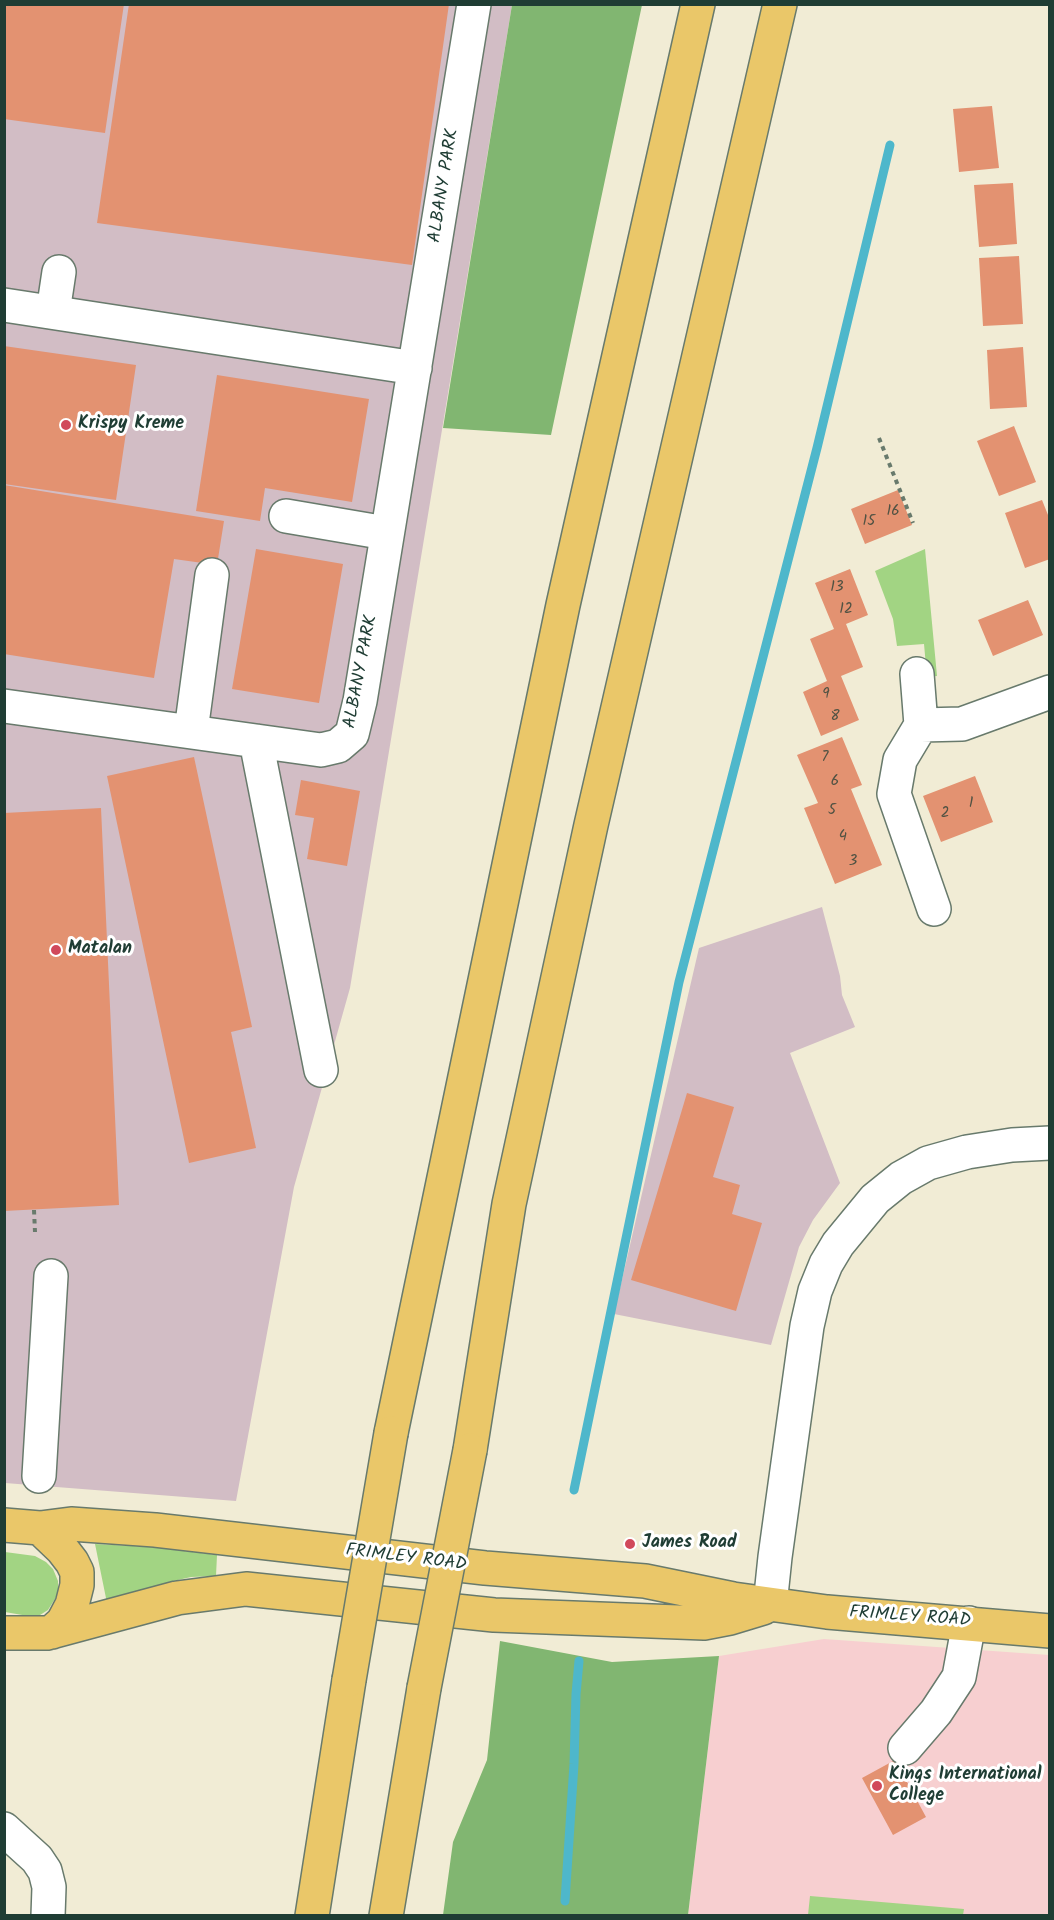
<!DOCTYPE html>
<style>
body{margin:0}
#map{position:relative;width:1054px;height:1920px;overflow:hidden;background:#f1ecd5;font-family:Kalam,sans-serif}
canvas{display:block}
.frame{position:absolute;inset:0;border:6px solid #1f3d34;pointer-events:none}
</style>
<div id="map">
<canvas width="1054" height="1920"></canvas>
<div class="frame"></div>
</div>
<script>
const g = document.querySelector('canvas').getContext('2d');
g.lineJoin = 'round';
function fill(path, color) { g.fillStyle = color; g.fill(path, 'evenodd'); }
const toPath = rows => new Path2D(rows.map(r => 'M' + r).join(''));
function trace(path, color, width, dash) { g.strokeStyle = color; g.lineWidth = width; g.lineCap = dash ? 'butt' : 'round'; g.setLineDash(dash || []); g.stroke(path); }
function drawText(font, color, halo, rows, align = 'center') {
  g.font = font + ' Kalam,sans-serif'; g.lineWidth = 6; g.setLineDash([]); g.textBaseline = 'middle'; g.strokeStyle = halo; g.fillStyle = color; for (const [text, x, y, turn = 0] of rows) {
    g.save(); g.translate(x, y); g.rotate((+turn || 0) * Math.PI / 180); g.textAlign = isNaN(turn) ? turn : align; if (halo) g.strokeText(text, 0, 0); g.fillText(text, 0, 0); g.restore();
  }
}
fill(toPath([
 [824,1639,1049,1655,1049,1915,688,1916,719,1656]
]), '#f7cfd0');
fill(toPath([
 [4,5,512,5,350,988,294,1187,236,1501,5,1483],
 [822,907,840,976,842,995,855,1027,790,1053,840,1183,813,1220,799,1247,771,1345,614,1314,699,948]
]), '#d2bdc5');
fill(toPath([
 [925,549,937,676,927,677,924,644,897,646,893,619,875,571],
 [95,1544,152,1547,217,1555,216,1576,191,1577,169,1582,107,1603],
 [5,1552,35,1556,46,1562,53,1569,58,1581,58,1594,48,1610,40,1615,28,1616,5,1612],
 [810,1896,964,1909,963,1915,808,1915]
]), '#a2d483');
fill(toPath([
 [512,5,642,5,551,435,443,428],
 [500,1641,612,1662,719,1656,688,1915,443,1915,453,1842,487,1760]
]), '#81b671');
trace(toPath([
 [574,1490,679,982,817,448,890,145],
 [565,1901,574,1764,576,1694,579,1661]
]), '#4eb7cb', 9);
fill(toPath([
 [4,4,124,4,105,133,4,119],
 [129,4,449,4,412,265,97,223],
 [992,106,999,168,959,172,953,109],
 [1013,183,1017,244,979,247,974,185],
 [1019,256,1023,324,983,326,979,258],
 [4,346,136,365,116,500,4,484],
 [1023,347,1027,407,990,409,987,350],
 [217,375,369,399,352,502,265,488,260,521,196,511],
 [1014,426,1036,482,999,496,977,441],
 [4,485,224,521,217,565,174,559,154,678,4,654],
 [898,490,912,525,865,544,851,509],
 [1042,500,1050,520,1050,559,1025,568,1005,513],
 [256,549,343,564,319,703,232,689],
 [850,569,868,615,846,624,863,667,841,676,859,720,821,736,803,692,827,681,810,639,834,629,815,583],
 [1028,600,1043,635,993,656,978,620],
 [842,737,862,785,851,789,882,865,835,884,804,808,818,803,797,755],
 [194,757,252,1027,231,1032,256,1148,189,1163,107,776],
 [975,776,993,822,941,842,923,796],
 [301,780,360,791,347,866,307,859,314,818,295,815],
 [101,808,119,1205,4,1211,4,813],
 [687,1093,734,1107,713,1177,740,1185,732,1214,762,1223,736,1311,631,1280],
 [895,1760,926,1817,893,1835,862,1778]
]), '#e39271');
const minor = toPath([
 [4,305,415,368],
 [53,312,59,272],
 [286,516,386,533],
 [917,674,921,725,900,760,894,794,934,909],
 [4,706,321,750,338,746,352,734,360,701,474,4],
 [921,725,962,724,1050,692],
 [191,731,212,575],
 [256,741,321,1070],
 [39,1476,51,1276],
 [770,1605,775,1557,807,1326,815,1291,826,1264,838,1244,875,1199,901,1178,928,1163,967,1152,1012,1145,1050,1143],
 [905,1748,936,1712,959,1677,969,1623],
 [4,1829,37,1859,45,1871,49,1887,48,1916]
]);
const major = toPath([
 [4,1525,40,1528,71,1524,155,1530,485,1568,645,1581,733,1599,827,1612,1050,1631],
 [40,1528,62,1549,72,1562,77,1572,77,1585,72,1605,63,1622,52,1632],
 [4,1633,47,1633,177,1598,246,1589,494,1615,704,1623,730,1618,763,1608]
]);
const highway = toPath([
 [391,1433,563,605,698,4],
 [470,1450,509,1204,591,825,780,4],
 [312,1916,349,1680],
 [386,1916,424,1688]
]);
trace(minor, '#687a6c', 36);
trace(major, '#687a6c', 36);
trace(highway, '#687a6c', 36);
trace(toPath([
 [879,438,913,523],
 [34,1210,35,1232]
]), '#687a6c', 4, [4.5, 4.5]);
trace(minor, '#fff', 33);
trace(major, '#eac769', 33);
trace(highway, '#eac769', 33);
const highwayBridge = toPath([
 [349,1680,391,1433],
 [424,1688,470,1450]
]);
trace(highwayBridge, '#687a6c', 36, []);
trace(highwayBridge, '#eac769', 33);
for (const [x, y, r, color] of [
 [66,425,6,"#d1495b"],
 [56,950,6,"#d1495b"],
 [630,1544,6,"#d1495b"],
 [877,1786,6,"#d1495b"]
]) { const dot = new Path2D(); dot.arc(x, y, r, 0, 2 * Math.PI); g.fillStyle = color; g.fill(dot); trace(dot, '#fff', 2); }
drawText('15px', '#505243', null, [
 ["16",893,512],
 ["15",869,522],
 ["13",837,588],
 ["12",846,610],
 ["9",826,695],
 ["8",835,717],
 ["7",825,758],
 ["6",835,782],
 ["1",971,804],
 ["5",832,811],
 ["2",945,814],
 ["4",843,837],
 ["3",853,862]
]);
drawText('18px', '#1f3d34', '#fff', [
 ["ALBANY PARK",445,186,-81],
 ["ALBANY PARK",362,672,-79],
 ["FRIMLEY ROAD",406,1559,7],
 ["FRIMLEY ROAD",910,1618,4]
]);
drawText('bold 18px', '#1f3d34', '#fff', [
 ["Krispy Kreme",78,425],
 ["Matalan",68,950],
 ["James Road",642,1544],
 ["Kings International",889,1776],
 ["College",889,1797]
], 'left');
</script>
